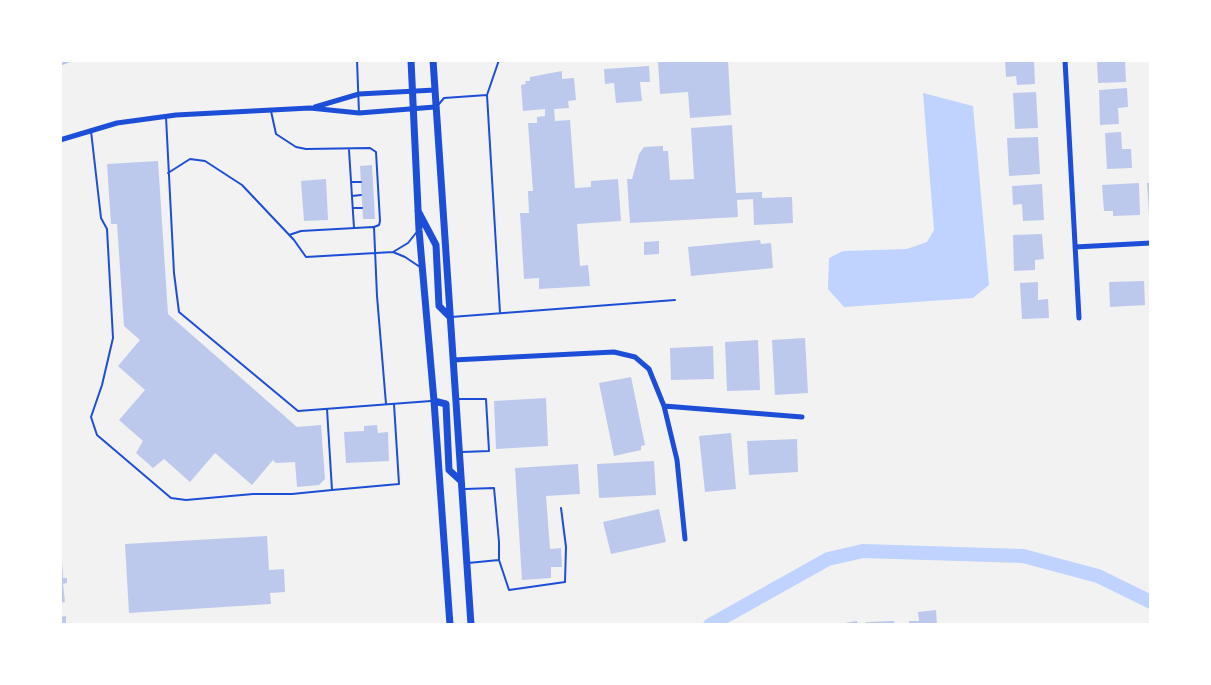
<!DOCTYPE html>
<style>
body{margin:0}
#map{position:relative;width:1211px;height:685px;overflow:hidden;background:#f2f2f2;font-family:"Open Sans",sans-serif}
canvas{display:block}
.frame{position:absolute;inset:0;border:62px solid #fff;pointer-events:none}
</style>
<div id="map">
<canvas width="1211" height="685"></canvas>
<div class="frame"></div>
</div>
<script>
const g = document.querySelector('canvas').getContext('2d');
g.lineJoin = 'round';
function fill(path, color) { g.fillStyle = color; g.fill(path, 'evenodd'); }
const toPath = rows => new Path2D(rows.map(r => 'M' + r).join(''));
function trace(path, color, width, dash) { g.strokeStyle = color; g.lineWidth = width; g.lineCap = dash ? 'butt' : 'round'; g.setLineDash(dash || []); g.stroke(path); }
fill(toPath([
 [923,93,973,106,989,285,973,298,844,307,828,289,829,258,843,251,907,249,927,242,934,230]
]), '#bfd3fe');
trace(toPath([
 [710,625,828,559,863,551,1023,556,1098,576,1151,602]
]), '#bfd3fe', 14);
fill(toPath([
 [60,60,76,60,60,66],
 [682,60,728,60,731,115,690,118,688,92,660,94,658,62],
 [1005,60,1034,60,1035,84,1017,85,1016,76,1006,77],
 [1097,60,1125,60,1126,82,1098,83],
 [649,66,650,82,640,82,642,101,616,103,614,83,605,84,604,69],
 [562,71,562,79,574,78,576,100,568,101,569,108,554,109,555,121,570,120,575,188,591,187,591,181,618,179,621,221,577,224,580,266,588,265,590,286,539,289,539,278,524,279,520,213,529,213,528,191,533,191,528,123,537,123,537,117,545,116,545,109,523,111,521,85,526,84,525,81,530,81,530,77],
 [1127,88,1128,107,1118,108,1119,124,1100,125,1099,90],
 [1036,92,1038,128,1015,129,1013,93],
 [732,125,736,193,762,192,762,198,792,197,793,223,754,225,753,199,737,200,738,217,630,223,627,179,632,179,639,154,644,147,663,146,663,151,668,151,670,180,694,179,691,128],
 [1121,132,1122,149,1131,149,1132,168,1107,169,1105,133],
 [1038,137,1040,174,1009,176,1007,138],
 [158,161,168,314,297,427,321,425,325,479,319,485,297,487,295,462,276,463,273,460,252,485,215,453,190,482,164,459,153,468,136,453,143,441,119,420,145,390,118,366,140,340,124,326,117,224,111,224,107,164],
 [372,165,375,219,363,219,360,166],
 [326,179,328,220,304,221,301,181],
 [1139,183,1140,215,1113,216,1113,211,1104,211,1102,185],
 [1147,183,1151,183,1151,213,1149,214],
 [1042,184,1044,220,1023,221,1022,204,1013,205,1012,186],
 [1042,234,1044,259,1035,260,1035,270,1014,271,1013,235],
 [760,240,761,244,771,243,773,268,691,276,688,247],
 [659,241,659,254,644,255,644,242],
 [1144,281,1145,305,1110,307,1109,282],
 [1038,282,1038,300,1048,299,1049,318,1022,319,1020,283],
 [805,338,808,393,775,395,772,340],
 [758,340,760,390,727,391,725,342],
 [713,346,714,379,671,380,670,348],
 [631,377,645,445,641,446,641,450,614,456,599,383],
 [546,398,548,446,496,449,494,401],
 [377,425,378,433,388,432,389,461,346,463,344,432,364,431,364,426],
 [731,433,736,489,705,492,699,436],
 [797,439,798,472,749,475,747,441],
 [654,461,656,495,599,498,597,464],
 [578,464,580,494,546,496,550,549,561,548,562,567,551,567,551,578,522,580,515,468],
 [659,509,666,542,611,554,603,522],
 [267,536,269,570,284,569,285,592,270,593,271,604,129,613,125,544],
 [60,560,62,560,63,578,67,578,67,583,63,584,65,602,60,603],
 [936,610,937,625,909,625,909,621,919,621,918,612],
 [66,616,66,625,60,625,60,617],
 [857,621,858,625,838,625,838,624],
 [894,621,894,625,866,625,866,622]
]), '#bdc9ec');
trace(toPath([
 [357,60,359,113],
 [499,60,487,95,500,313],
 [439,104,444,98,487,95],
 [271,111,276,134,296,147,306,149,370,148,376,152,380,221,379,225,374,227,377,296,386,404],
 [166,117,174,273,179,312,298,411,431,401],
 [91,131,101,218,107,229,113,338,102,385,91,417,97,435,171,498,186,500,253,494,292,494,332,490,327,409],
 [349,150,354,228],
 [168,173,190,159,205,161,242,185,294,240,306,257,393,252,405,257,420,267],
 [351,182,361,182],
 [352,196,361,195],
 [353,208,362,208],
 [289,235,301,231,373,227],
 [393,252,408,243,416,233],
 [451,317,675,300],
 [457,399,486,399,489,451,462,452],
 [465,489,494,488,499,542,499,560,468,563],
 [332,490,399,484,394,404],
 [499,560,509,590,565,582,566,547,561,508]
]), '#1d4ed8', 2);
trace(toPath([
 [1065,60,1079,318],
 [315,107,359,94,435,90],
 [60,140,117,123,176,115,310,108,359,113,435,107],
 [1075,247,1151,243],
 [453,360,614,352,635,357,649,369,664,406,677,460,685,539],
 [664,406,802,417]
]), '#1d4ed8', 5);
trace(toPath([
 [411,60,419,230,434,401,450,625],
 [433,60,471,625],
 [418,211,436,245,439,306,450,317],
 [434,401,446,404,449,470,461,481]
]), '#1d4ed8', 7);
</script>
